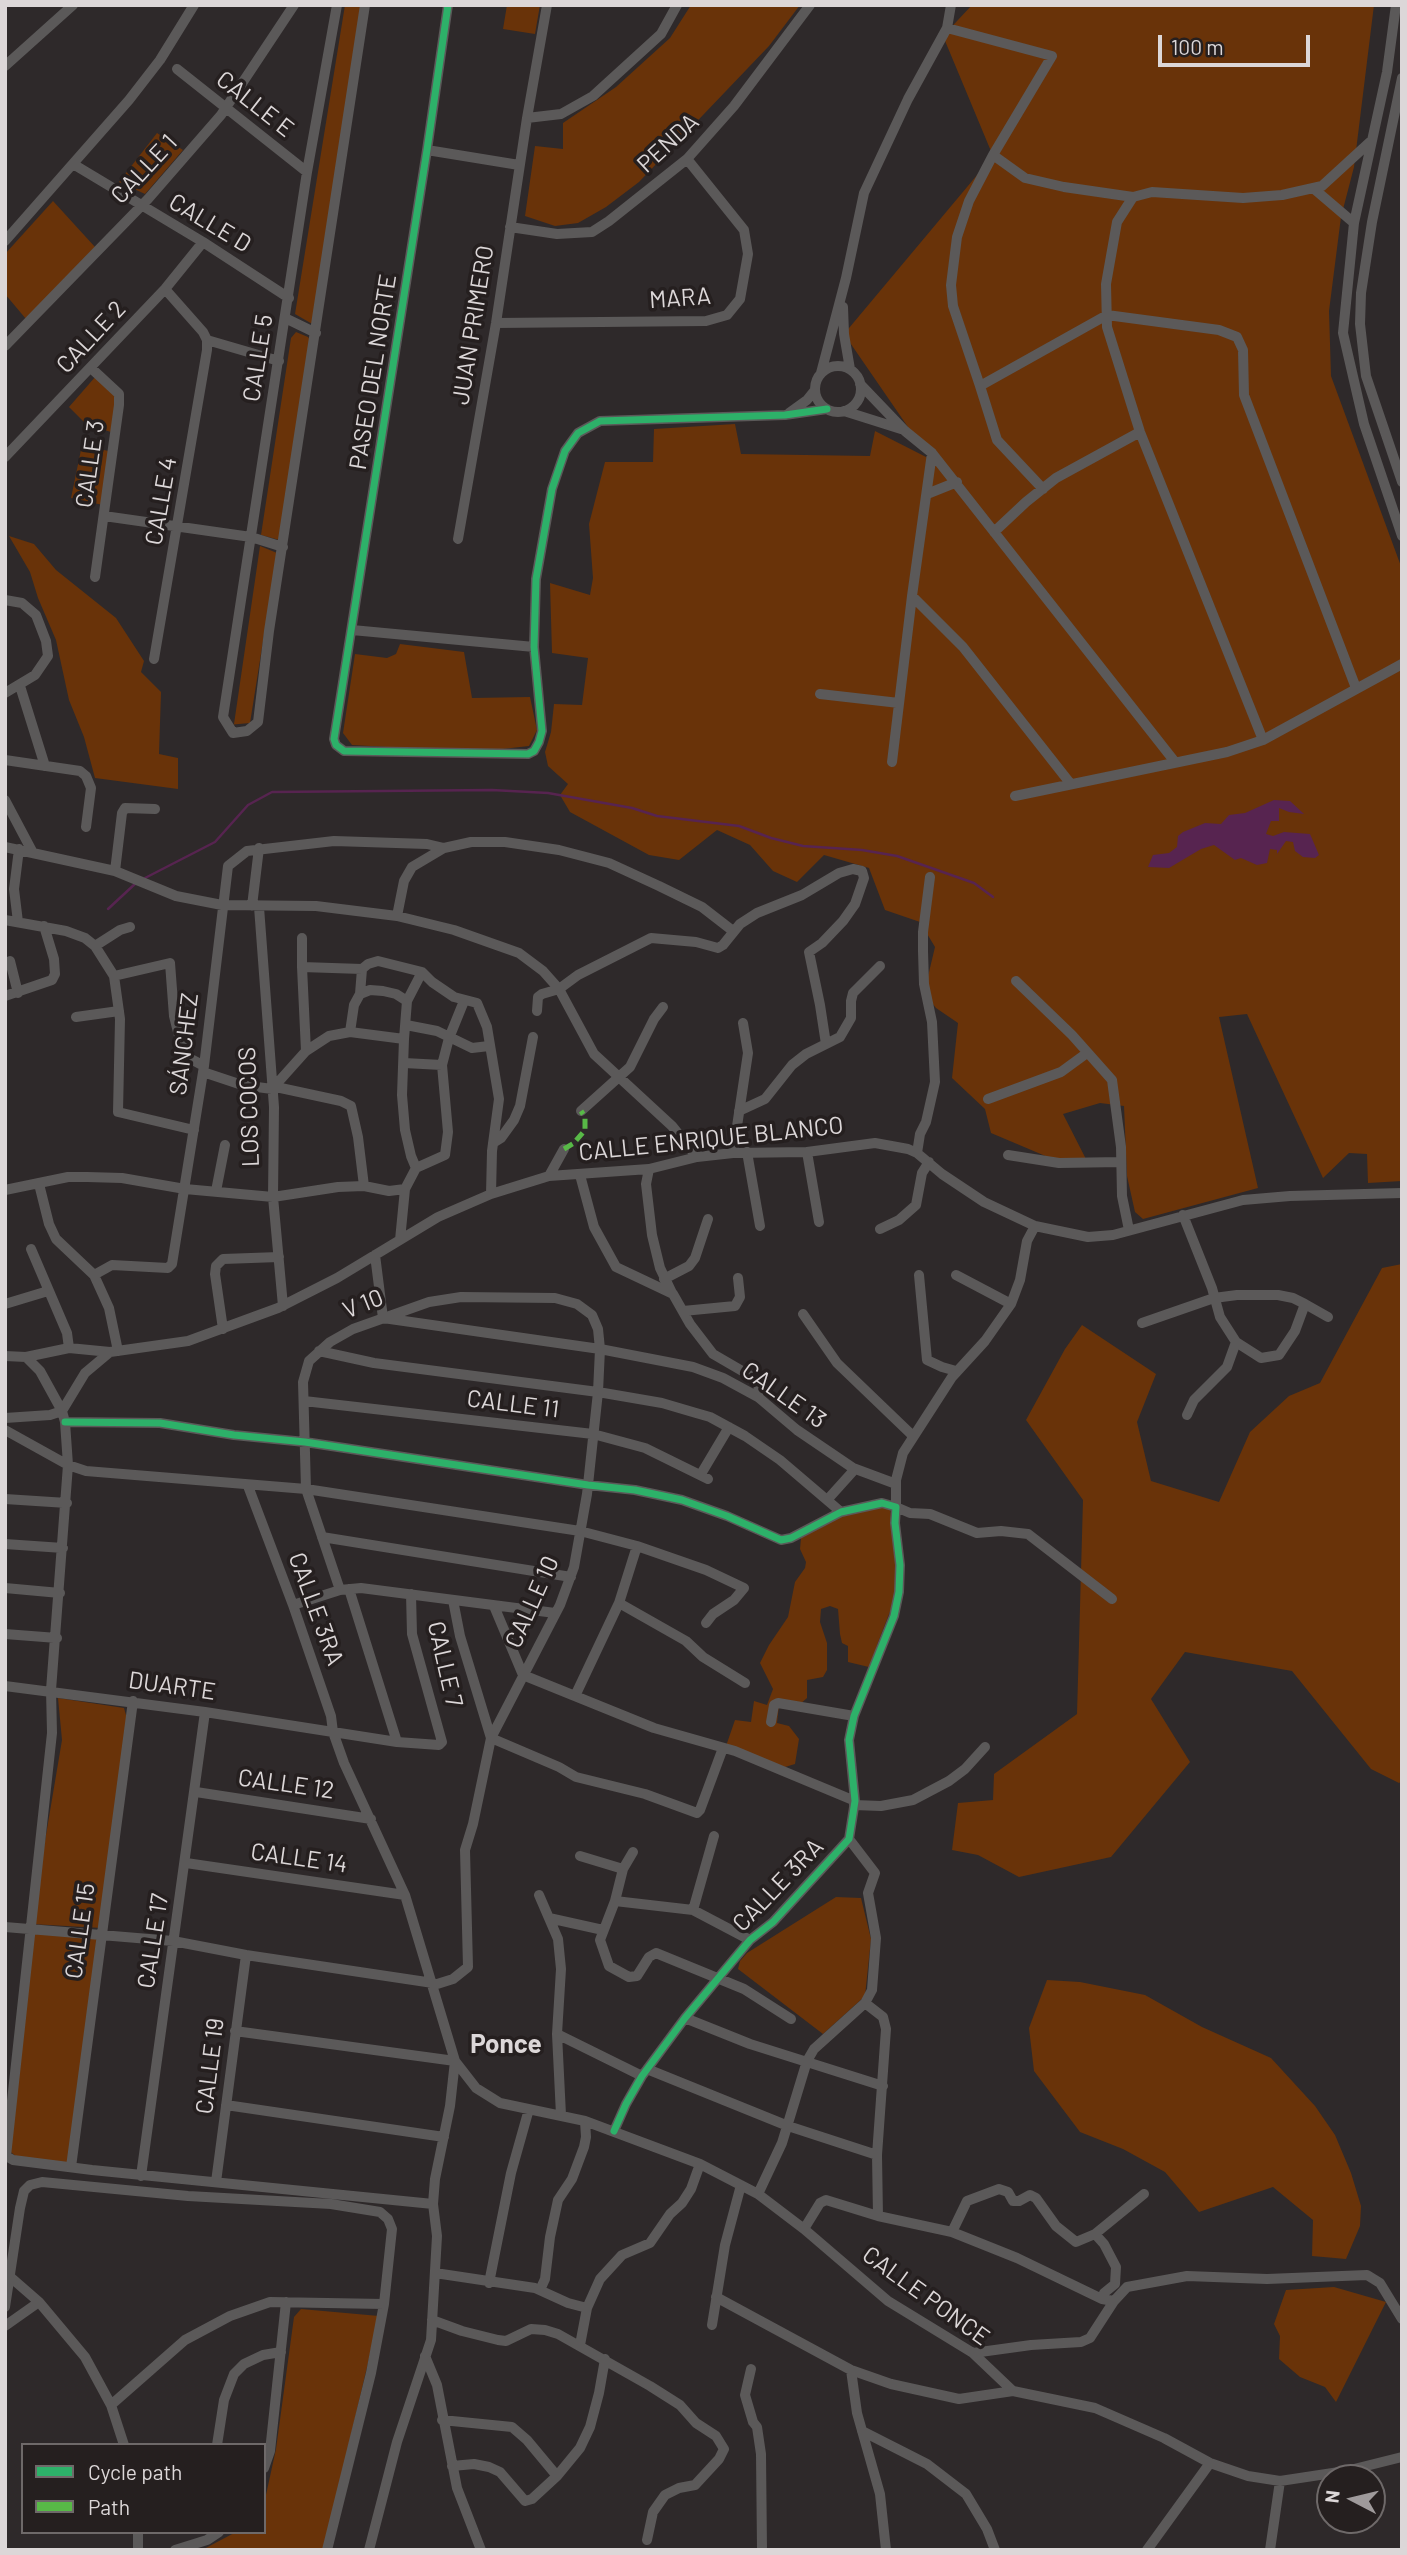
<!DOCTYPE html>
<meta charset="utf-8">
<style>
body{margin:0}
#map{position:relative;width:1407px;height:2555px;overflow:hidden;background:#2e292a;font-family:Barlow,sans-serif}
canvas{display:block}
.frame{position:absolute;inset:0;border:7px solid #dcd7d8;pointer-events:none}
.legend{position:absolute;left:21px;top:2443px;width:245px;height:91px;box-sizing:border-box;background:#251f1f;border:2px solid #6e6969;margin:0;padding:9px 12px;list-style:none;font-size:21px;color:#dcd7d8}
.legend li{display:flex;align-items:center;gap:14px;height:35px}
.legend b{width:35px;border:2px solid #6e6969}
.north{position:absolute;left:1316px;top:2464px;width:70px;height:70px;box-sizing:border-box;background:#251f1f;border:2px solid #6e6969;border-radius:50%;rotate:277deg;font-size:19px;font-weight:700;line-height:28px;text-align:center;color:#dcd7d8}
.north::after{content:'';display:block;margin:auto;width:24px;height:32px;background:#9f9a9b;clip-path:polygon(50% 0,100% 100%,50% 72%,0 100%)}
.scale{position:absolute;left:1158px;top:35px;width:152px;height:32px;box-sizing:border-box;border:4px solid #dcd7d8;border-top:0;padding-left:9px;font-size:21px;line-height:24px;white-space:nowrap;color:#dcd7d8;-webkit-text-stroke:5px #251f1f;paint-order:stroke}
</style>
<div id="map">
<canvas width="1407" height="2555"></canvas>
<div class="frame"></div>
<ul class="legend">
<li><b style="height:9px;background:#2db169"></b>Cycle path</li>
<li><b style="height:9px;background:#58b947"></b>Path</li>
</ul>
<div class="north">N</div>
<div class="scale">100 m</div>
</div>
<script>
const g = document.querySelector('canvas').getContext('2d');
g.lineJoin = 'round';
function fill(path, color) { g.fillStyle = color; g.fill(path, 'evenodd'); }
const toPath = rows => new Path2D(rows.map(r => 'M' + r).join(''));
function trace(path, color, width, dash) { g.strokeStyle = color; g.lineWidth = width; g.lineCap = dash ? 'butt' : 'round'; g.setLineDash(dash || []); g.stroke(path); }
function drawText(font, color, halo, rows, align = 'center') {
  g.font = font + ' Barlow,sans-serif'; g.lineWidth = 7; g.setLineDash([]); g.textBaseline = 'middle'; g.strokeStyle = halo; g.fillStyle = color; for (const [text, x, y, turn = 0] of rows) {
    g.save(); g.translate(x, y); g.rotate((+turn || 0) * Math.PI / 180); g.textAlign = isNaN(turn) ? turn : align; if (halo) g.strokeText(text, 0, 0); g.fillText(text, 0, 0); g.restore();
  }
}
fill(toPath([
 [345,5,364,5,314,325,295,314],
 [507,5,540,5,535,34,503,29],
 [691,5,800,5,769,46,639,182,606,207,578,223,555,226,525,216,535,146,563,149,563,123,616,87,670,38],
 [972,5,1374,5,1354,167,1341,217,1329,311,1331,376,1402,569,1402,1181,1368,1183,1367,1154,1349,1153,1323,1178,1247,1014,1219,1017,1258,1188,1143,1219,1135,1212,1127,1176,1124,1106,1100,1103,1063,1114,1089,1165,1062,1163,991,1133,985,1109,952,1078,958,1023,936,1008,924,993,935,947,920,922,885,910,869,868,824,855,797,882,773,871,750,845,717,830,679,860,649,855,570,812,560,795,568,784,548,766,545,752,551,732,554,704,582,705,588,658,552,653,550,583,590,595,593,578,589,524,605,462,653,462,654,429,735,424,741,454,870,456,875,431,930,459,844,334,993,156,943,36],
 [157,133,183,150,145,194,119,182],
 [53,201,95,247,26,319,5,294,5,254],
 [296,332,308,337,311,342,283,541,261,535,291,338],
 [96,376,118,395,114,433,86,424,69,407],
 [82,445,113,452,103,505,71,498],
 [9,536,34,544,56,570,116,618,144,661,141,672,161,692,159,754,178,758,178,789,95,778,84,737,69,700,56,640,38,598,30,572],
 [260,546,277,553,250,723,228,725,234,724],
 [400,644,464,652,472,698,530,697,537,730,529,746,476,752,352,745,343,733,355,654,387,658,396,654],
 [1402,1264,1402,1781,1399,1783,1371,1769,1292,1671,1185,1652,1151,1699,1190,1762,1111,1857,1019,1877,978,1855,952,1850,958,1803,993,1800,994,1774,1077,1714,1083,1500,1026,1420,1065,1349,1082,1325,1156,1374,1137,1422,1151,1481,1219,1502,1250,1432,1289,1396,1320,1383,1382,1268],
 [866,1506,890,1507,898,1591,877,1645,873,1668,848,1662,848,1646,842,1643,840,1634,838,1609,830,1606,821,1609,820,1622,827,1643,827,1670,823,1677,807,1680,807,1698,799,1705,779,1705,777,1723,789,1726,799,1739,795,1764,785,1767,726,1746,735,1720,751,1722,754,1701,767,1705,773,1689,760,1663,769,1645,788,1617,795,1582,805,1568,806,1562,800,1549,801,1538,817,1524],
 [58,1698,124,1708,129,1726,102,1928,31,1924,62,1740],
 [836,1897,861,1898,871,1939,865,1996,823,2034,738,1969,740,1961,747,1953],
 [34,1928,101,1934,71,2164,23,2162,7,2149],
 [1047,1980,1080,1982,1145,1995,1202,2027,1271,2058,1315,2106,1335,2135,1351,2173,1361,2206,1360,2226,1346,2259,1312,2256,1313,2220,1273,2187,1199,2212,1165,2172,1123,2149,1080,2132,1034,2071,1029,2028],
 [1334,2287,1386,2302,1336,2402,1325,2387,1300,2377,1279,2359,1280,2336,1274,2324,1286,2290],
 [301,2309,379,2316,324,2550,202,2550,236,2532,264,2532,264,2504,276,2449,294,2317]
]), '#693309');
fill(toPath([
 [1274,800,1290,801,1304,814,1289,812,1279,808,1279,821,1271,821,1266,834,1273,836,1284,832,1310,834,1319,855,1315,858,1303,857,1295,851,1293,842,1286,841,1277,854,1277,850,1270,849,1267,863,1257,865,1241,858,1235,860,1214,845,1201,849,1169,868,1148,867,1153,855,1169,853,1177,847,1178,836,1183,832,1205,823,1221,824,1229,815,1245,813]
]), '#572450');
trace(toPath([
 [145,878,215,842,248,805,272,792,492,790,548,793,632,808,657,816,739,826,771,838,803,846,862,850,897,856,974,883,993,897],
 [108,909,136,883]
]), '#572450', 2.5);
trace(toPath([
 [337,5,307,172,223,717,233,733,247,731,258,722,269,631,365,5],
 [448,5,427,150,334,739,336,745,344,751,528,754,534,751,539,742,542,731,534,647,536,579,552,489,565,451,578,433,600,421,785,415,827,409],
 [1396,5,1387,72,1354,223,1343,333,1364,424,1402,536],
 [947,28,1052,56,993,155],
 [5,66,73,5],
 [177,69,307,172],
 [1402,78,1372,222,1361,293,1360,324,1366,376,1402,482],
 [527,118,561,114,593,96,661,34,677,5],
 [427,150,519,165],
 [73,164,203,242,289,298],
 [1313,188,1354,223],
 [510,227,557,234,592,232,609,221,687,159,734,106,810,5],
 [5,241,129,100,160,60,194,5],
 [843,307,844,334,850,369],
 [285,318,316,333],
 [496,323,706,321,727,315,740,299,748,254,744,230,687,159],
 [207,340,279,361],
 [5,346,148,199,221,115,294,5],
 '815 389a23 23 0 1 1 46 0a23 23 0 1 1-46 0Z',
 [91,368,119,394,119,405,95,577],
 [821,373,846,278,864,193,908,99,947,28,951,5],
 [860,384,905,431,932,453,1175,762],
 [980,386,953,306,951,285,957,237,969,201,993,155,1025,178,1064,187,1133,197],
 [844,411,901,429],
 [789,413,807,400,815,390],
 [5,457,165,289,203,242],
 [1043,489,997,440,980,386,1107,315,1219,330,1237,337,1243,350,1244,395,1356,688],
 [927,494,957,482],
 [104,516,251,537,283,547],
 [994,532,1026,502,1056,478,1140,432],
 [458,539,496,323,527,118,547,5],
 [912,596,963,647,1070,783],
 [5,600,22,603,36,615,46,641,48,656,35,675,5,693],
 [352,630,534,647],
 [154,659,207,350,207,340,203,332,165,289],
 [20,686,45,766],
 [820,694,899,703],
 [1263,740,1140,432,1107,327,1106,284,1117,222,1133,197,1152,192,1243,198,1282,195,1322,186,1370,142],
 [5,760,80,771,86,776,91,788,86,827],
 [892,762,912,596,932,453],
 [1015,796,1227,752,1263,740,1402,664],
 [5,800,32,851],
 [5,847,115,871,176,896,222,905,316,906,397,916,454,930,519,953,543,971,559,989,594,1054,672,1126,697,1157],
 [115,871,122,813,125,808,155,809],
 [252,906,259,848],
 [259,907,274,1107,273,1197,283,1306],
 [397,916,404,881,412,867,444,848],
 [5,920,66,931,85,938,95,946,114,976,120,1019,118,1112,194,1130],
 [18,922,14,889,19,849],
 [95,946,120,930,130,927],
 [10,961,18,993],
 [302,967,302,938],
 [114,976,170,963,174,1016,181,1044,189,1058,204,1066],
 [1016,981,1072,1035,1112,1080,1121,1147,1122,1196,1129,1230],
 [360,994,370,990,383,991,396,994,407,1001],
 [5,996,52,980,55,974,54,959,44,926],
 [537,1011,538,997,542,994,559,989,578,975,651,938,696,942,718,948,723,945,740,924,757,913,802,895,839,873,853,869,862,871,864,878,855,904,843,921,822,943,809,952,820,1005,826,1044,806,1054,792,1065,765,1099,739,1111],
 [76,1017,119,1011],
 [406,1025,437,1031,472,1048,489,1046],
 [350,1032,354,1005,360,994,362,969,368,964,378,961,422,972,432,982,454,997,477,1003,487,1027,499,1099,492,1151,491,1194],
 [826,1044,840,1037,851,1018,851,1001,853,993,880,966],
 [306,1051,302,967,362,969],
 [404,1063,442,1065],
 [203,1072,242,1085,272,1089,306,1051,329,1036,350,1032,404,1039],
 [276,1087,341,1101,351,1106,358,1137,364,1186],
 [988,1099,1061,1072,1087,1053],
 [581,1111,630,1067,654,1019,663,1007],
 [493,1143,501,1138,514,1120,520,1106,533,1037],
 [747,1152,760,1226],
 [807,1152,819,1222],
 [733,1153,748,1053,743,1023],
 [917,1153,920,1134,926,1122,935,1082,932,1022,924,984,923,951,923,932,930,877],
 [1008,1155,1059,1163,1121,1162],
 [416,1168,411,1156,405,1130,402,1095,404,1039,407,1001,422,972],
 [649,1169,646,1184,652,1235,660,1268,672,1293],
 [580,1175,594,1227,616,1267,673,1294,690,1324,713,1354,756,1379,759,1382,758,1397],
 [549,1176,564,1149],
 [39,1184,49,1224,56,1239,94,1275,109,1308,118,1351],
 [5,1190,68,1177,87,1177,122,1178,185,1189,273,1197,338,1187,364,1186,389,1191,405,1189,416,1168,445,1155,448,1132,442,1065,449,1038,464,1001],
 [216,1191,225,1145],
 [1183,1215,1212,1288,1220,1317,1236,1342],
 [1035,1226,1027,1241,1020,1280,1011,1304,985,1341,952,1377,903,1453,896,1480,896,1507,910,1513,930,1514,977,1533,1001,1531,1028,1534,1112,1599],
 [880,1229,899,1220,916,1205,922,1173,929,1162],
 [400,1240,405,1189],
 [375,1255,383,1318,600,1349,693,1367,723,1378,758,1397,797,1430,853,1468,896,1484],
 [94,1275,112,1265,168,1268,172,1264,204,1066,228,866,247,851,334,841,427,844,444,848,471,842,505,842,559,850,609,863,659,886,702,907,733,931],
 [919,1275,927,1360,942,1367,956,1371],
 [956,1275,1011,1304],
 [664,1279,689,1266,695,1258,708,1219],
 [5,1304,48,1291],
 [1305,1304,1328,1317],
 [683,1311,735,1306,740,1297,738,1278],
 [803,1314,837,1363,913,1436],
 [1142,1323,1214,1298,1237,1295,1278,1295,1293,1298,1305,1304,1295,1331,1279,1355,1261,1358,1236,1342,1227,1367,1194,1400,1187,1415],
 [223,1329,215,1274,216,1266,223,1259,279,1257],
 [69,1348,110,1352],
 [319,1351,374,1363,598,1392,662,1403,696,1413,710,1417,745,1436,780,1460,841,1512],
 [5,1356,26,1357,40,1371,62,1411,65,1422,68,1465,51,1690,52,1733,6,2156,13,2160,92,2170,433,2204],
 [26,1357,69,1348,67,1333,31,1249],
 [304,1401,593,1434,645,1448,708,1479],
 [62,1411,85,1373,110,1352,188,1341,278,1308,337,1278,438,1217,491,1194,549,1176,649,1169,697,1157,733,1153,807,1152,875,1143,908,1149,917,1153,942,1174,984,1202,1035,1226,1088,1237,1113,1235,1243,1200,1290,1196,1402,1193],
 [5,1418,50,1415,62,1411],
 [65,1422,160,1423,234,1435,305,1442,588,1485,635,1490,682,1500,727,1516,781,1540,791,1538,841,1512,882,1503,896,1507,895,1523,900,1565,899,1592,894,1616,854,1716,849,1740,855,1801,849,1839,773,1922,750,1940,685,2018,642,2076,626,2104,614,2131],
 [5,1430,68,1465,86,1471,306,1489,580,1531,637,1546,706,1570,744,1588,734,1600,713,1614,706,1623],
 [701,1474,729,1427],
 [248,1486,293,1605,331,1716,333,1732,344,1763,405,1895,455,2061,450,2106,435,2179,433,2204,437,2236,431,2340,397,2442,369,2550],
 [5,1499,67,1503],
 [828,1499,855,1469],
 [322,1537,571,1577],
 [5,1544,63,1548],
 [5,1588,60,1593],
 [349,1589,397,1742],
 [340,1590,306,1489,303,1382,309,1361,330,1342,353,1329,429,1302,461,1297,555,1298,577,1304,592,1315,598,1329,600,1349,598,1392,587,1494,574,1567,560,1605,491,1738],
 [619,1603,686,1641,703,1657,745,1683],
 [293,1605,340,1590,361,1588,555,1613],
 [494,1606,523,1675,654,1728,735,1751,855,1801],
 [5,1634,57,1638],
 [5,1686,205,1712,397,1742,439,1745,442,1742,412,1634,411,1594],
 [575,1696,619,1603,637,1546],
 [771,1722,774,1705,778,1703,854,1716],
 [491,1738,559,1767,576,1777,645,1794,697,1813,700,1810,723,1748],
 [196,1792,371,1819],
 [854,1805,881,1806,913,1800,949,1781,965,1769,985,1747],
 [580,1856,623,1869],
 [186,1863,405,1895],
 [539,1895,558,1939,561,1969,557,2034,561,2115],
 [615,1901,623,1869,633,1852],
 [693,1910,714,1836],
 [549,1918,603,1930],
 [5,1927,173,1941,246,1955,433,1983],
 [750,1940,693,1910,615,1901,600,1940,609,1966,629,1977,637,1976,649,1957,656,1953,744,1989,791,2019],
 [434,1985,453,1979,468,1967,465,1850,473,1824,491,1738,460,1636,453,1600],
 [865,2003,883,2017,886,2029,877,2155,878,2216],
 [685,2018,750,2044,883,2086],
 [235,2031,455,2061],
 [557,2034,642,2076],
 [455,2061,476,2088,500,2103,585,2121,700,2164,758,2194,804,2229,888,2301,973,2353,1013,2391,1095,2408,1164,2438,1210,2463,1248,2476,1280,2481,1346,2471,1402,2457],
 [647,2069,788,2126,877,2155],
 [226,2105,444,2137],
 [71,2167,133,1701],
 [141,2176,205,1712],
 [216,2182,246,1955],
 [758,2194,782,2143,807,2061,814,2049,865,2003,872,1990,876,1938,868,1893,875,1873,849,1839],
 [804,2229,820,2203,826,2200,878,2216,952,2232,1017,2258,1102,2299,1114,2301],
 [952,2232,967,2201,999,2189,1008,2192,1013,2201,1019,2201,1030,2195,1036,2198,1056,2226,1076,2242,1095,2234,1104,2244,1116,2267,1115,2284,1104,2293,1102,2299],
 [1095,2234,1144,2194],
 [435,2273,535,2288,568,2303,587,2308],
 [8,2275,39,2302,85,2357,111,2405,124,2445],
 [489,2283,511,2173,529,2109],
 [540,2290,545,2279,550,2237,558,2200,572,2179,584,2147,586,2137,585,2121],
 [716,2297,851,2370,891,2384,959,2399,1013,2391],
 [5,2307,20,2208,24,2191,30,2185,42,2182,188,2196,331,2204,380,2212,388,2219,392,2229,384,2304,371,2373,327,2550],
 [432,2320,462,2331,498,2340,506,2341,531,2329,545,2330,558,2334,650,2386,680,2405,696,2423,716,2436,724,2449,719,2459,695,2485,679,2488,665,2495,653,2512,647,2540],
 [712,2325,725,2245,741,2185],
 [5,2326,39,2302],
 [580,2345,587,2308,600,2279,622,2255,650,2243,670,2214,682,2203,691,2189,700,2164],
 [973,2353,1031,2345,1081,2342,1090,2338,1114,2301,1127,2287,1187,2276,1267,2279,1367,2275,1380,2283,1402,2319],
 [425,2356,437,2385,457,2488,481,2550],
 [751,2369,745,2395,753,2422,757,2427,761,2454,762,2550],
 [851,2370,857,2413,880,2494,886,2550],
 [111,2405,185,2340,230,2316,270,2302,384,2304],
 [442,2420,512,2427,527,2440,557,2476],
 [862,2431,927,2464,966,2494,987,2529,995,2550],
 [217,2445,224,2400,234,2374,244,2364,263,2355,281,2352],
 [452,2466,474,2464,489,2467,500,2472,525,2501,532,2499,557,2476,580,2448,590,2427,599,2393,605,2359],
 [264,2468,270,2451,286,2302],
 [138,2550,138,2532],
 [175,2550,207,2540,219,2532],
 [1147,2550,1210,2463],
 [1270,2550,1280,2481]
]), '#5b5959', 10);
trace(toPath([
 [564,1149,574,1143,585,1130,585,1117,581,1111]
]), '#58b947', 5, [10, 5]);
trace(toPath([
 [448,5,427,150,334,739,336,745,344,751,528,754,534,751,539,742,542,731,534,647,536,579,552,489,565,451,578,433,600,421,785,415,827,409],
 [65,1422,160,1423,234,1435,305,1442,588,1485,635,1490,682,1500,727,1516,781,1540,791,1538,841,1512,882,1503,896,1507,895,1523,900,1565,899,1592,894,1616,854,1716,849,1740,855,1801,849,1839,773,1922,750,1940,685,2018,642,2076,626,2104,614,2131]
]), '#2db169', 7);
drawText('24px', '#dcd7d8', '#251f1f', [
 ["CALLE E",255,104,38],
 ["PENDA",668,143,-43],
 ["CALLE 1",144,169,-47],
 ["CALLE D",210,223,31],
 ["MARA",680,298,-4],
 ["JUAN PRIMERO",473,325,-81],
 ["CALLE 2",91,337,-47],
 ["CALLE 5",258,358,-81],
 ["PASEO DEL NORTE",373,372,-81],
 ["CALLE 3",90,464,-82],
 ["CALLE 4",161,501,-80],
 ["SÁNCHEZ",184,1044,-83],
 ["LOS COCOS",249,1107,-92],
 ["CALLE ENRIQUE BLANCO",711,1139,-6],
 ["V 10",363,1304,-22],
 ["CALLE 13",784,1395,35],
 ["CALLE 11",513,1404,7],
 ["CALLE 10",532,1602,-66],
 ["CALLE 3RA",316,1609,70],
 ["CALLE 7",445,1664,77],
 ["DUARTE",172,1686,8],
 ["CALLE 12",286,1784,8],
 ["CALLE 14",299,1858,8],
 ["CALLE 3RA",778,1885,-46],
 ["CALLE 15",80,1931,-82],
 ["CALLE 17",153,1941,-81],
 ["CALLE 19",210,2066,-83],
 ["CALLE PONCE",926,2296,36]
]);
drawText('bold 26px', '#dcd7d8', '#251f1f', [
 ["Ponce",506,2044]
]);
</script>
